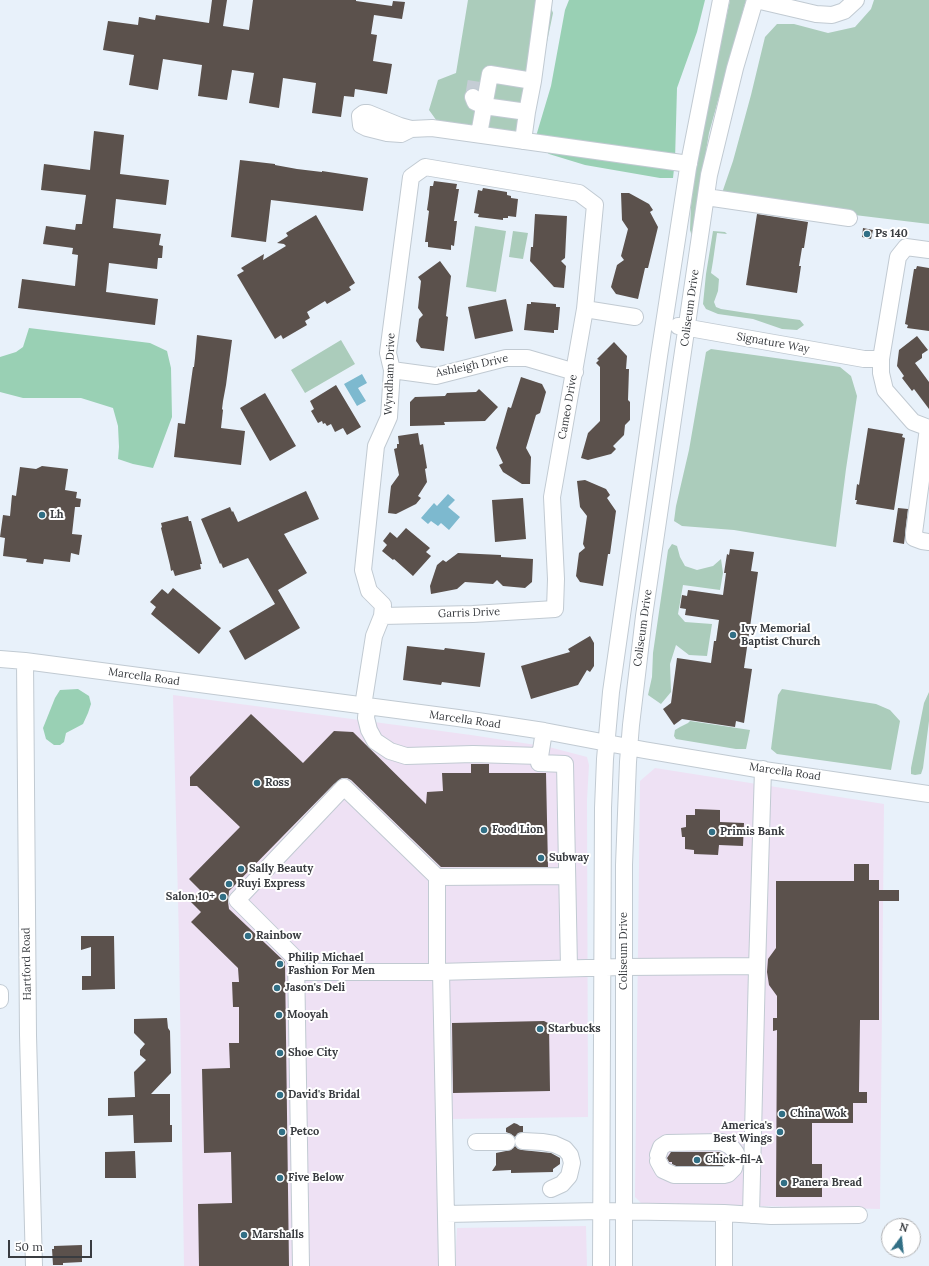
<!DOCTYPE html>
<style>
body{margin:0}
#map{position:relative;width:929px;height:1266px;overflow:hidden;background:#e8f1fa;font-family:Lora,serif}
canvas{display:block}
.north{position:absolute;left:881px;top:1218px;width:40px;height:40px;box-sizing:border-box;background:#fff;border:1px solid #b0b1b3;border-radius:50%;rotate:15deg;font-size:11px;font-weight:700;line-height:16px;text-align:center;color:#393c40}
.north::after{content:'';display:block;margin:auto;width:14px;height:18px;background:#316f85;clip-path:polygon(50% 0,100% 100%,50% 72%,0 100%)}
.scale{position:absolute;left:8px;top:1240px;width:84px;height:18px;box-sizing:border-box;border:2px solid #393c40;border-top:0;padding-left:5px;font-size:12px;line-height:14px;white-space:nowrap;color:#393c40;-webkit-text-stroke:3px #fff;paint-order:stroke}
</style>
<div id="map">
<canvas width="929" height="1266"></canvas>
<div class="north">N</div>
<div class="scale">50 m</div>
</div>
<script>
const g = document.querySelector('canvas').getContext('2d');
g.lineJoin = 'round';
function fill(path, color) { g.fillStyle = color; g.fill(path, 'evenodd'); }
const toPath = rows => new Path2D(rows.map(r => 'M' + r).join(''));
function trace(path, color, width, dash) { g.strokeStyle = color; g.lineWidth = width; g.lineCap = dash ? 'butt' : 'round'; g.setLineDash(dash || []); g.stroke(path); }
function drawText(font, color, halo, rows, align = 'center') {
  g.font = font + ' Lora,serif'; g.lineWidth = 4; g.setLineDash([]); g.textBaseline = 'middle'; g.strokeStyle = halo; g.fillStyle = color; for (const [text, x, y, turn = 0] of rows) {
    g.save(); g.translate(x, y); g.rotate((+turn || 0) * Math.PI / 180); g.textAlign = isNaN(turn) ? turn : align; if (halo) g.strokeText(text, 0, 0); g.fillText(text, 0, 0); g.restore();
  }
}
fill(toPath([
 [173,695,471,735,549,747,587,757,589,765,587,800,588,1117,450,1119,453,1266,184,1266,179,941],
 [655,768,884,804,880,1209,641,1203,635,1197,640,781],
 [586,1226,587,1266,456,1266,456,1247,457,1228]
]), '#eee1f4');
fill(toPath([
 [468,0,548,0,553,13,537,90,526,123,514,133,439,124,429,110,438,80,456,73],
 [730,0,746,0,709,133,692,236,690,230,691,205,698,151],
 [874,0,929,0,929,224,805,209,722,193,733,161,751,95,765,37,777,24,794,24,828,33,855,27,871,9],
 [475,226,506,231,496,292,466,287],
 [513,231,528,233,523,259,509,257],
 [713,231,725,232,727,234,717,233,713,261,711,273,719,279,718,291,714,302,716,307,721,309,747,313,800,320,804,325,797,330,782,329,753,319,718,314,706,309,703,304,706,274],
 [341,340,355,364,305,393,291,370],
 [711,349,840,367,851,376,857,396,846,469,836,547,734,530,682,526,674,521,676,506,689,450,706,352],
 [672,544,677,546,680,557,685,566,697,570,713,566,721,559,723,573,720,590,683,585,678,614,685,622,712,624,707,656,689,655,676,645,670,664,671,692,661,704,648,695,652,677,653,653,668,550],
 [782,689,876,704,890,710,900,721,891,770,777,754,771,749,778,695],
 [929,692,929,721,923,768,921,774,915,775,911,774,911,768,924,703],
 [690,721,750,730,746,749,736,749,676,739,674,736,675,730,680,727,688,723]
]), '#abccbb');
fill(toPath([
 [569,0,705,0,697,32,677,88,675,160,673,178,660,178,585,165,549,154,534,143,551,86,565,10],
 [29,328,150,343,167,351,171,368,172,417,153,468,133,464,118,459,119,447,118,426,113,408,81,398,23,398,0,392,0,357,16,352,23,347],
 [78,689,89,696,91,704,88,713,83,724,66,733,64,742,60,745,54,745,46,739,43,728,55,698,60,690]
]), '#99d0b4');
fill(toPath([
 [362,374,367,383,358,388,366,401,357,406,344,384],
 [448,494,455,500,448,507,460,517,449,530,441,523,438,526,431,521,428,524,421,518,434,503,437,506]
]), '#7db9cf');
fill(toPath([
 [212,0,227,0,223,26,249,30,253,0,356,0,356,1,392,6,393,1,405,2,402,19,374,15,371,34,377,35,373,61,392,64,387,94,355,89,354,97,344,96,341,117,312,113,316,83,283,78,279,108,249,103,254,73,232,70,227,100,198,96,202,65,163,59,158,90,129,85,134,55,103,50,108,21,138,25,139,17,155,20,156,15,209,23],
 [94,131,124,135,120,174,169,180,166,205,116,199,113,228,161,234,159,245,163,246,162,258,158,258,157,269,109,263,106,292,158,299,155,325,18,308,22,279,75,286,78,255,72,254,73,248,43,244,46,226,75,230,76,224,82,224,86,195,41,190,44,164,90,170],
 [240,160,275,164,275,165,297,169,322,172,322,171,368,178,363,211,271,200,266,242,231,237],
 [434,181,457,184,456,189,459,189,454,221,457,221,454,246,451,245,451,250,428,247,428,242,425,242,429,211,427,210,429,196,430,186,433,186],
 [483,188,507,192,507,195,511,196,511,198,518,199,516,217,508,216,508,218,503,218,503,220,478,217,479,214,474,213,478,190,482,191],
 [621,193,629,193,649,204,653,210,650,212,658,227,648,268,645,268,638,299,616,294,611,287,617,265,624,260,621,256,628,229,622,220],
 [535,214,567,216,565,258,561,261,566,266,564,288,554,287,530,261,531,247,533,247],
 [757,214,808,222,804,248,802,248,799,266,801,266,797,293,746,285],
 [316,215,355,283,349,287,351,290,327,304,325,301,307,312,310,318,305,321,307,325,283,339,281,335,275,339,237,275,244,271,241,268,264,254,263,260,286,246,284,244,277,243,288,236,286,233],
 [863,228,873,230,871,239,862,237],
 [440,261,451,276,446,316,448,317,444,351,421,348,416,341,419,319,423,315,418,308,421,281,418,277],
 [917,266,929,268,929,331,907,328,908,325,905,324,914,269,916,269],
 [506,299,513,331,475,339,468,307],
 [531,302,556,304,556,307,560,307,558,330,554,330,554,333,524,330,527,304,531,304],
 [197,335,232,340,226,385,223,401,222,409,223,410,221,428,245,431,241,465,174,457,178,423,185,424,193,367,194,367,195,358],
 [917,336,928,350,922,354,922,358,915,363,929,382,929,409,914,389,912,391,902,378,904,376,897,366,899,350],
 [614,342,627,356,626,369,629,369,628,400,630,402,630,420,625,425,624,435,613,446,616,449,611,454,588,460,581,458,588,433,600,421,600,367,596,363,599,360,597,359],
 [521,377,542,384,546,392,540,413,536,415,526,448,531,457,530,484,522,484,503,472,499,465,503,463,496,448,508,407,511,408],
 [336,385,361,427,347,435,343,428,335,432,331,424,327,426,325,423,323,424,322,421,318,423,311,411,314,409,310,401],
 [479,389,498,407,485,421,444,422,445,425,410,426,410,402,415,397,445,396,447,393,476,392],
 [265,393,296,446,270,461,240,408],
 [868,428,903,434,902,437,905,438,894,510,856,504,857,500,855,500,857,484,859,485],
 [418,433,420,445,423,444,427,468,425,469,427,482,418,496,421,498,416,504,396,514,388,513,391,486,399,475,394,449,397,448,397,444,399,444,398,436],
 [42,466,68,469,65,490,77,492,76,498,81,499,80,507,75,507,72,534,82,535,79,555,71,553,70,562,44,559,43,564,26,562,27,559,3,556,5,538,0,537,3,515,10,516,12,495,16,496,20,467,36,469],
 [585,480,606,489,610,495,607,498,616,511,610,554,608,554,603,586,580,582,576,576,579,553,585,548,583,544,587,516,580,507,577,481],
 [306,491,319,519,284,534,307,573,278,590,300,628,245,660,229,631,275,604,248,558,223,568,221,563,220,564,201,519,230,507,232,512,233,511,238,522],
 [523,498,526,539,495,542,492,500],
 [898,508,908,509,904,544,893,542],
 [188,516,189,521,191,521,202,564,200,564,201,569,175,576,173,570,171,571,170,565,161,528,162,527,161,523],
 [406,528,430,548,426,552,431,556,413,576,394,559,393,560,382,551,387,545,383,541,390,532,397,538],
 [730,549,754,552,751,571,758,572,744,668,752,669,744,723,736,721,735,727,682,719,674,725,663,709,671,703,677,658,711,663,714,641,716,641,719,620,685,615,686,609,680,608,682,595,687,596,688,590,723,595,726,573,724,573,727,554,729,555],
 [458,553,501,555,501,557,533,559,532,582,525,588,503,586,497,580,493,584,465,582,457,589,431,594,430,586,437,565,443,560,446,562],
 [173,588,221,628,199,654,151,614,156,607,150,602,162,589,168,594],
 [590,636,594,643,594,666,590,672,587,670,578,685,531,699,521,666,570,652,568,649],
 [407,646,444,650,445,648,485,653,480,687,442,682,441,685,403,680],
 [251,714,303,763,334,731,353,732,426,804,427,792,443,791,442,773,471,773,471,764,489,764,489,773,546,773,548,867,441,867,351,780,347,778,342,778,334,784,229,891,228,902,229,909,285,962,289,1266,199,1266,198,1204,232,1203,231,1152,204,1153,202,1069,230,1068,229,1043,239,1043,239,1007,233,1007,232,982,239,982,238,968,191,922,201,912,190,901,200,890,189,879,240,827,197,786,190,786,190,777],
 [695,809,720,810,720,822,744,823,743,846,719,845,718,855,694,854,694,850,685,849,685,837,682,837,681,828,686,827,686,815,695,815],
 [854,864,869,864,869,880,879,880,879,890,899,890,899,901,879,901,879,1020,860,1020,859,1092,867,1092,867,1103,853,1103,853,1123,812,1123,812,1164,822,1164,822,1197,776,1197,777,1030,773,1031,773,1018,777,1018,777,996,769,985,767,972,768,959,776,948,776,881,854,881],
 [81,936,114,936,115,989,82,990,82,976,91,976,91,947,81,950],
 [167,1018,168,1028,170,1031,171,1073,151,1094,170,1094,170,1125,172,1125,172,1142,134,1143,133,1115,108,1116,108,1098,135,1097,134,1072,146,1060,140,1055,140,1050,145,1044,134,1033,134,1019],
 [544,1021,548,1023,549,1026,550,1091,453,1093,452,1023],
 [514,1123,517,1124,520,1126,523,1126,523,1132,518,1133,515,1137,511,1134,506,1132,506,1128],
 [515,1146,518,1149,522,1150,551,1153,560,1158,560,1164,553,1169,553,1172,511,1173,511,1170,492,1171,496,1165,496,1153,511,1150],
 [135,1151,136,1178,105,1178,105,1152],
 [671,1152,720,1152,723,1153,723,1157,726,1157,726,1158,725,1163,723,1166,676,1166,672,1164,672,1162,669,1162,667,1158],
 [82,1245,82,1262,63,1263,63,1265,53,1265,52,1249,54,1249,54,1246]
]), '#5b514c');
trace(toPath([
 [473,97,476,79]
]), '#c5cdd5', 16, [16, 8]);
const minor = toPath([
 [756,0,816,14,832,15,844,11,856,0],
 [473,97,475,102,484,106,527,112,533,81],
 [411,129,401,134,387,133,367,128,361,125,360,116,364,113,368,113,400,126,411,129,432,128,689,164],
 [479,134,490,74,533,81,544,0],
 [523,141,527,112],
 [706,197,849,218],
 [929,250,906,247,898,257,881,359,881,373,885,390,913,422,929,428],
 [585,309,635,317],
 [678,326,864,359,881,359],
 [392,370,436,376,506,358,527,358,575,372],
 [928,428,914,533,914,538,922,541,929,542],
 [0,659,25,661,458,718,544,731,644,750,757,769,929,794],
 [25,661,28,1035,34,1266],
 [363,706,374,636,382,616,383,605,369,591,363,570,376,446,389,417,392,370,388,353,411,177,425,167,579,193,595,205,585,309,552,497,556,579,555,609,473,614,382,616],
 [367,707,366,718,369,730,375,741,390,751,406,756,473,754,540,756],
 [544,731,539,763,565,764,569,968],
 [437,877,437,972],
 [441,971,447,1266],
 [296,972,437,972,624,967,757,966],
 [0,993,0,1000],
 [523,1141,542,1142,554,1144,565,1149,570,1155,572,1163,569,1176,562,1184,551,1189],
 [476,1142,507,1142],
 [658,1161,663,1170,674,1175,724,1175,728,1174,734,1168,736,1158,736,1153,733,1149,730,1146,722,1142,667,1143,661,1147,658,1155],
 [724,1213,724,1266],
 [446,1214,601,1211,724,1213,771,1216,859,1215],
 [751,1215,757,969,763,769],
 [301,1266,296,959,237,900,344,787,437,877,567,876],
 [601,1266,603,808,605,759,611,692,659,356,688,168,721,0],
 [624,1266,624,865,628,762,631,725,644,616,709,175,735,68,755,0]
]);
trace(minor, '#c1cad2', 18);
trace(minor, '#fff', 16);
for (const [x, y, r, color] of [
 [867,234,4,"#316f85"],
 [42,515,4,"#316f85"],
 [733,635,4,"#316f85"],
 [257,783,4,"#316f85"],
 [484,830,4,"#316f85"],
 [712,832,4,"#316f85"],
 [541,858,4,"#316f85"],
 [241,869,4,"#316f85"],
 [229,884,4,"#316f85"],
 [223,897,4,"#316f85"],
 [248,936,4,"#316f85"],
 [280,964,4,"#316f85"],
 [277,988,4,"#316f85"],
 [279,1015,4,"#316f85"],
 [540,1029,4,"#316f85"],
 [280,1053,4,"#316f85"],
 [280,1095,4,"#316f85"],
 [782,1114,4,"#316f85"],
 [282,1132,4,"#316f85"],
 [780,1132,4,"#316f85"],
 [697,1160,4,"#316f85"],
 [280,1178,4,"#316f85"],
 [784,1183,4,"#316f85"],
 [244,1235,4,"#316f85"]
]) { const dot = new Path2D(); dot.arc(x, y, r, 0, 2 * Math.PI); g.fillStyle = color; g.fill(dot); trace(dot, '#fff', 1.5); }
drawText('bold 11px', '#393c40', '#fff', [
 ["Ps 140",875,234],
 ["Lh",50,515],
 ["Ivy Memorial",741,629],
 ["Baptist Church",741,642],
 ["Ross",265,783],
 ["Food Lion",492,830],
 ["Primis Bank",720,832],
 ["Subway",549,858],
 ["Sally Beauty",249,869],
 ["Ruyi Express",237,884],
 ["Salon 10+",215,897,"right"],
 ["Rainbow",256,936],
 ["Philip Michael",288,958],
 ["Fashion For Men",288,971],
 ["Jason's Deli",285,988],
 ["Mooyah",287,1015],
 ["Starbucks",548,1029],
 ["Shoe City",288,1053],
 ["David's Bridal",288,1095],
 ["China Wok",790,1114],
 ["America's",772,1126,"right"],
 ["Best Wings",772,1139,"right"],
 ["Petco",290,1132],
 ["Chick-fil-A",705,1160],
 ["Five Below",288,1178],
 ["Panera Bread",792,1183],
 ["Marshalls",252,1235]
], 'left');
drawText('11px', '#393c40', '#fff', [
 ["Coliseum Drive",690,308,-82],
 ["Signature Way",773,343,10],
 ["Ashleigh Drive",472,366,-12],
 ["Wyndham Drive",390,374,-88],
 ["Cameo Drive",568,407,-80],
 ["Garris Drive",469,613,-2],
 ["Coliseum Drive",643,628,-82],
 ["Marcella Road",144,677,8],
 ["Marcella Road",465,720,8],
 ["Marcella Road",785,772,8],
 ["Coliseum Drive",624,951,-90],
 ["Hartford Road",27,964,-91]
]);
</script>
